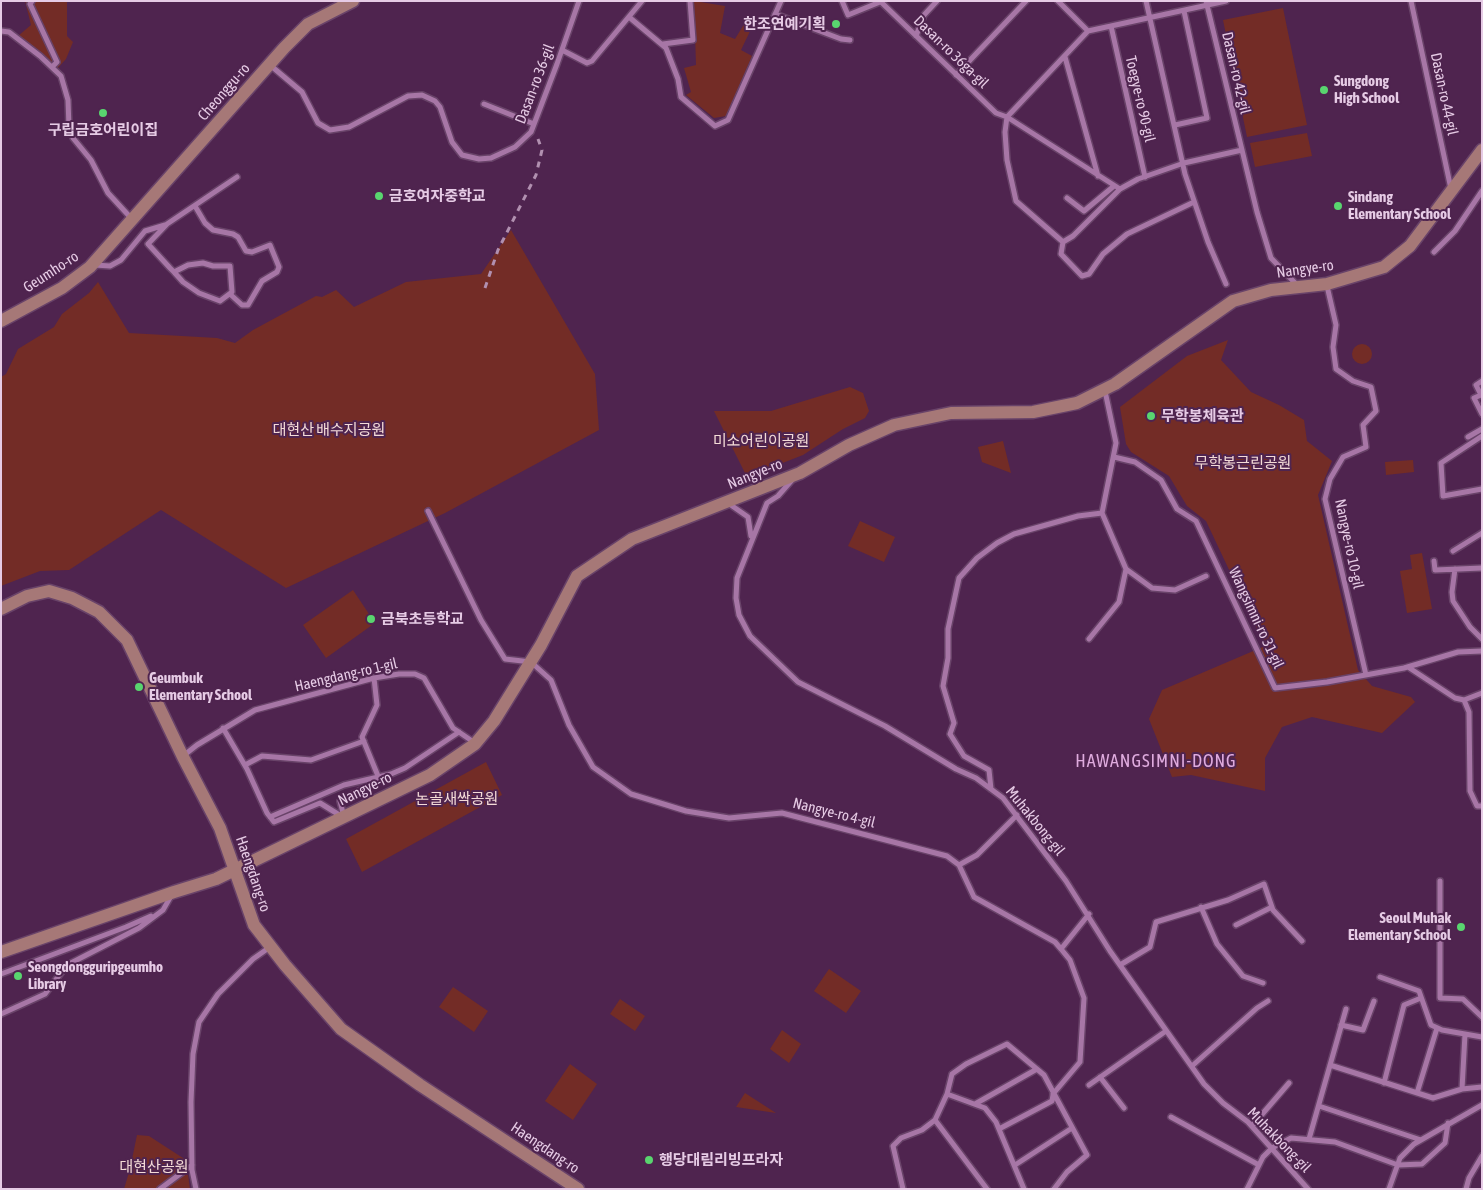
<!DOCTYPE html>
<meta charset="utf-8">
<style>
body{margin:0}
#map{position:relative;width:1483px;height:1190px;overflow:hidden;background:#4f244f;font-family:"Asap Condensed",sans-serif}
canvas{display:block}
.frame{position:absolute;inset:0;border:2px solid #e6cbe5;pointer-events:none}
</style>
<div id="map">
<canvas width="1483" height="1190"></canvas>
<div class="frame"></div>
</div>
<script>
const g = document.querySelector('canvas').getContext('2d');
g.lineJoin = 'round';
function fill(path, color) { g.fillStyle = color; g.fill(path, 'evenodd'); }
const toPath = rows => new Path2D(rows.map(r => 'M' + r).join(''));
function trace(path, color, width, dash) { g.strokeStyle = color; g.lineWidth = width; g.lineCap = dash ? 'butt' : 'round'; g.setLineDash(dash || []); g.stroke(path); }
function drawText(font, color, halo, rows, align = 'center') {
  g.font = font + ' "Asap Condensed","Noto Sans KR",sans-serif'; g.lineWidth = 4; g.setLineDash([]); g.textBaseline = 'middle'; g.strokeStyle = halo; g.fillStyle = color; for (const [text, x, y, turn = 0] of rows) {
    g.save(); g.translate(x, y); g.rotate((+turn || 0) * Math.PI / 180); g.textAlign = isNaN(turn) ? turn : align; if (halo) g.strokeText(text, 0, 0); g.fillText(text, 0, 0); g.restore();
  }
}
fill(toPath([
 [25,1,67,1,67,36,73,42,66,59,57,69,42,53,18,36,31,25],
 [694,1,725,6,720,33,735,39,746,21,753,25,741,50,752,56,726,116,714,118,686,95,691,92,684,68,696,65],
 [1283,8,1307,125,1247,137,1223,20],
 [1307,133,1312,156,1255,167,1250,143],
 [511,230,595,374,599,430,445,513,286,588,161,510,69,570,40,571,1,586,1,377,6,374,18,349,54,327,62,314,89,293,98,282,129,333,217,338,235,343,253,330,316,296,322,297,336,290,354,307,406,282,481,274],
 [1228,340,1221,360,1251,392,1279,405,1304,420,1307,441,1332,461,1318,495,1358,670,1372,686,1411,697,1415,702,1382,733,1312,717,1282,727,1265,758,1265,791,1191,775,1172,777,1149,719,1162,690,1265,646,1206,521,1187,506,1169,476,1131,452,1126,444,1120,407,1187,356],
 '1352 354a10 10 0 1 1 20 0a10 10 0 1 1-20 0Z',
 [850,387,863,393,869,411,865,418,843,429,803,455,747,477,714,411,771,411],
 [1003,441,1011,473,982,462,978,447],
 [1413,460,1414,472,1386,475,1385,462],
 [860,521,895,537,884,562,848,546],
 [1422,553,1432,609,1407,613,1400,571,1412,569,1410,555],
 [353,590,375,623,326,658,303,625],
 [486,762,502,795,362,872,346,839],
 [829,969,861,991,846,1013,814,991],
 [453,987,488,1011,474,1032,439,1007],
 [620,999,645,1016,635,1031,610,1014],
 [782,1030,801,1044,789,1063,770,1049],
 [570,1064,597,1084,573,1120,545,1101],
 [745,1093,776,1113,736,1107],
 [137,1135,149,1136,186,1160,190,1189,124,1189,130,1169]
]), '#732c26');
const street = toPath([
 [32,1,30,4,57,62,52,67],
 [842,1,848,15,880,2],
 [880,1,996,113,1007,117,1120,189],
 [1058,1,1088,31],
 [1146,1,1185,174,1208,242,1226,284],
 [1206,1,1257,212,1271,258,1297,285],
 [1411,1,1451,189],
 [775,14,841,39,850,40],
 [629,17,666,48,678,79,681,97,715,126,728,120,781,1],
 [1111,26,1145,177],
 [1,31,9,32,40,56,61,76,68,100,69,127,73,138,91,160,108,193,131,218],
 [916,36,924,15,937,1],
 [663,44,693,40,690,1],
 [562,50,587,63,592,61,642,1],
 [1065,57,1098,176],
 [270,65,302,92,318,123,330,130,349,127,408,96,422,95,435,101,440,107,452,142,462,155,479,159,491,158,515,147,531,132,557,64,579,1],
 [956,75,1026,1],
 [484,104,534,124],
 [1175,125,1207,118,1184,11],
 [1067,198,1084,211,1114,186],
 [1194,202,1127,234,1103,254,1089,274,1082,276,1061,254,1063,242,1073,236,1120,189,1138,179,1184,163,1242,150],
 [195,206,205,223,213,230,233,234,238,237,246,251,252,252,270,245,279,267,277,272,262,281,248,305,242,305,230,294],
 [1063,242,1016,201,1007,160,1005,132,1007,117,1088,31,1226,1],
 [1434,252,1455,231,1482,191],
 [95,265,110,266,121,260,145,231,165,225],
 [174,272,188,265,203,263,213,266,230,266,232,292,220,301,199,293,183,282,174,272,170,268,148,244,167,224,237,177],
 [1327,286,1336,325,1333,347,1336,369,1353,381,1371,387,1376,411,1363,425,1366,447,1343,457,1330,479,1325,499,1366,675],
 [1482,381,1476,385,1481,395,1474,398,1482,414],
 [1482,436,1441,463,1443,496,1482,489],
 [1468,437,1482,429],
 [1114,457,1135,462,1161,480,1177,509,1196,521,1275,688,1327,682,1404,668,1458,652,1482,651],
 [792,480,778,496,767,503,737,578,736,598,739,615,750,636,798,682,885,726,956,769,976,778,1003,798,1066,881,1110,951,1204,1084,1223,1103,1248,1122,1308,1189],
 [728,503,748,517,751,536],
 [428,511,481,620,505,659,531,662,551,680,569,725,593,767,631,794,686,811,729,818,782,813,947,856,959,865,974,897,1055,942,1061,949,1089,914],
 [1102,513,1126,569,1152,588,1175,590,1206,576],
 [1102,513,1116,443,1105,391],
 [1453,551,1482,533],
 [1434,561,1435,570,1482,568],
 [1455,569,1452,592,1453,601,1470,627,1482,639],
 [1089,639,1119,602,1126,569],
 [1408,667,1455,698,1464,700],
 [374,678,377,705,362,737,378,776],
 [1464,700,1469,712,1470,791,1477,806,1482,806],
 [1464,700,1482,693],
 [223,728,247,769,267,813,274,822,320,803,341,816],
 [183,756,197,745,255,710,374,678,399,674,415,674,424,678,453,728,475,743],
 [245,765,262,756,311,760,364,741],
 [991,789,989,770,964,756,950,734,954,723,943,686,948,658,948,629,959,578,977,558,997,543,1014,534,1078,516,1102,513],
 [270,817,344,785,391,774,405,768,459,732],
 [344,817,340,801,389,775],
 [959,865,977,855,1017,815],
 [1440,881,1440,998,1463,999,1482,1017],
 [1201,907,1217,944,1243,976,1263,983],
 [1236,925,1272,907],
 [1120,965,1150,947,1156,922,1228,900,1264,884,1273,910,1302,941],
 [1,974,126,927,151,916],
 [1380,977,1419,991,1431,1025,1442,1030,1482,1037],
 [1,1014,45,994,67,965,139,928,163,910,171,896],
 [1341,1025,1363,1030,1374,1001],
 [1330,1065,1433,1098,1462,1089,1482,1087],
 [1192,1066,1257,1008,1268,1001],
 [1100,1077,1124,1108],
 [1384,1083,1404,1005,1421,998],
 [1089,1085,1166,1031],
 [1462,1089,1465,1034],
 [1417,1093,1437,1028],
 [947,1094,985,1108,996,1122,1024,1189],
 [1053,1094,1080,1062,1084,998,1070,960,1061,949],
 [975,1104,1037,1069],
 [1319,1106,1421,1140],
 [1171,1117,1259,1165],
 [935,1120,987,1189],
 [1252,1126,1289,1083],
 [999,1129,1052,1101,1053,1095],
 [1309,1139,1346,1009],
 [1015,1165,1072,1128],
 [160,1189,192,1165],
 [196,1189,192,1170,191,1102,193,1054,199,1022,218,994,253,959,270,947],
 [903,1189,893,1146,901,1138,922,1130,935,1120,947,1094,952,1074,966,1064,1007,1044,1044,1075,1087,1155,1067,1172,1054,1189],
 [1247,1189,1263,1157,1272,1148,1291,1138,1335,1142,1398,1165,1422,1164,1445,1143,1448,1123],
 [1389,1189,1400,1158,1414,1144,1482,1105],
 [1466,1189,1469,1178,1482,1156]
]);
const secondary = toPath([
 [1,321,62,288,90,267,284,48,308,24,353,1],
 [1,609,27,596,49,591,72,598,99,612,127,640,183,757,220,828,254,925,285,965,341,1029,420,1085,578,1189],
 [1,952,174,892,216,879,430,775,475,744,494,721,541,645,577,576,632,539,800,473,849,445,894,425,951,413,1033,412,1077,403,1115,384,1233,301,1271,290,1327,284,1384,267,1410,246,1482,150]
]);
trace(street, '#694369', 8);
trace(secondary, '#694369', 15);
trace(street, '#a776a6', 5);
trace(secondary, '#a67877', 12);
trace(toPath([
 [485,288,498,250,536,175,542,150,538,139]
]), '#b190b0', 3, [6, 6]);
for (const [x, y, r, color] of [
 [836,24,5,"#59d56f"],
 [1324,90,5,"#59d56f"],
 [103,113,5,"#59d56f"],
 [379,196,5,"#59d56f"],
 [1338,206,5,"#59d56f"],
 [1151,416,5,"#59d56f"],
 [371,619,5,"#59d56f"],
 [139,687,5,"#59d56f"],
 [1461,927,5,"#59d56f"],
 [18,976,5,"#59d56f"],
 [649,1160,5,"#59d56f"]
]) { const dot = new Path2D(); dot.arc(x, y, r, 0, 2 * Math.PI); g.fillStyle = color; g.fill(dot); trace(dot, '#4f244f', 2); }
drawText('bold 15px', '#e6cbe5', '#4f244f', [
 ["한조연예기획",826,24,"right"],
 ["Sungdong",1334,81],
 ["High School",1334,98],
 ["구립금호어린이집",103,130,"center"],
 ["금호여자중학교",389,196],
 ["Sindang",1348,197],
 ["Elementary School",1348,214],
 ["무학봉체육관",1161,416],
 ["금북초등학교",381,619],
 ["Geumbuk",149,678],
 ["Elementary School",149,695],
 ["Seoul Muhak",1451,918,"right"],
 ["Elementary School",1451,935,"right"],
 ["Seongdongguripgeumho",28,967],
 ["Library",28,984],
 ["행당대림리빙프라자",659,1160]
], 'left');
drawText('15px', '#e6cbe5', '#4f244f', [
 ["Dasan-ro 36ga-gil",951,52,44],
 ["Dasan-ro 42-gil",1236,73,77],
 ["Dasan-ro 36-gil",535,84,-69],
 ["Cheonggu-ro",224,92,-49],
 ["Dasan-ro 44-gil",1444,94,78],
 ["Toegye-ro 90-gil",1140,99,77],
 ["Nangye-ro",1305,269,-8],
 ["Geumho-ro",51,272,-33],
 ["Nangye-ro",755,474,-22],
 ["Nangye-ro 10-gil",1349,544,78],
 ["Wangsimni-ro 31-gil",1256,618,65],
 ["Haengdang-ro 1-gil",346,675,-13],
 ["Nangye-ro",365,789,-26],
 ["Nangye-ro 4-gil",834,813,14],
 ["Muhakbong-gil",1035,821,51],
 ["Haengdang-ro",253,874,71],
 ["Muhakbong-gil",1279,1140,46],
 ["Haengdang-ro",545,1148,34]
]);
drawText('15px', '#f4dbd7', '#4f244f', [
 ["대현산 배수지공원",329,430],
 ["미소어린이공원",761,441],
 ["무학봉근린공원",1243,463],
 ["논골새싹공원",457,799],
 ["대현산공원",154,1167]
]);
g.letterSpacing = '1px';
drawText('18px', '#dfabde', '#4f244f', [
 ["HAWANGSIMNI-DONG",1156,761]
]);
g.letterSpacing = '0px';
</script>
